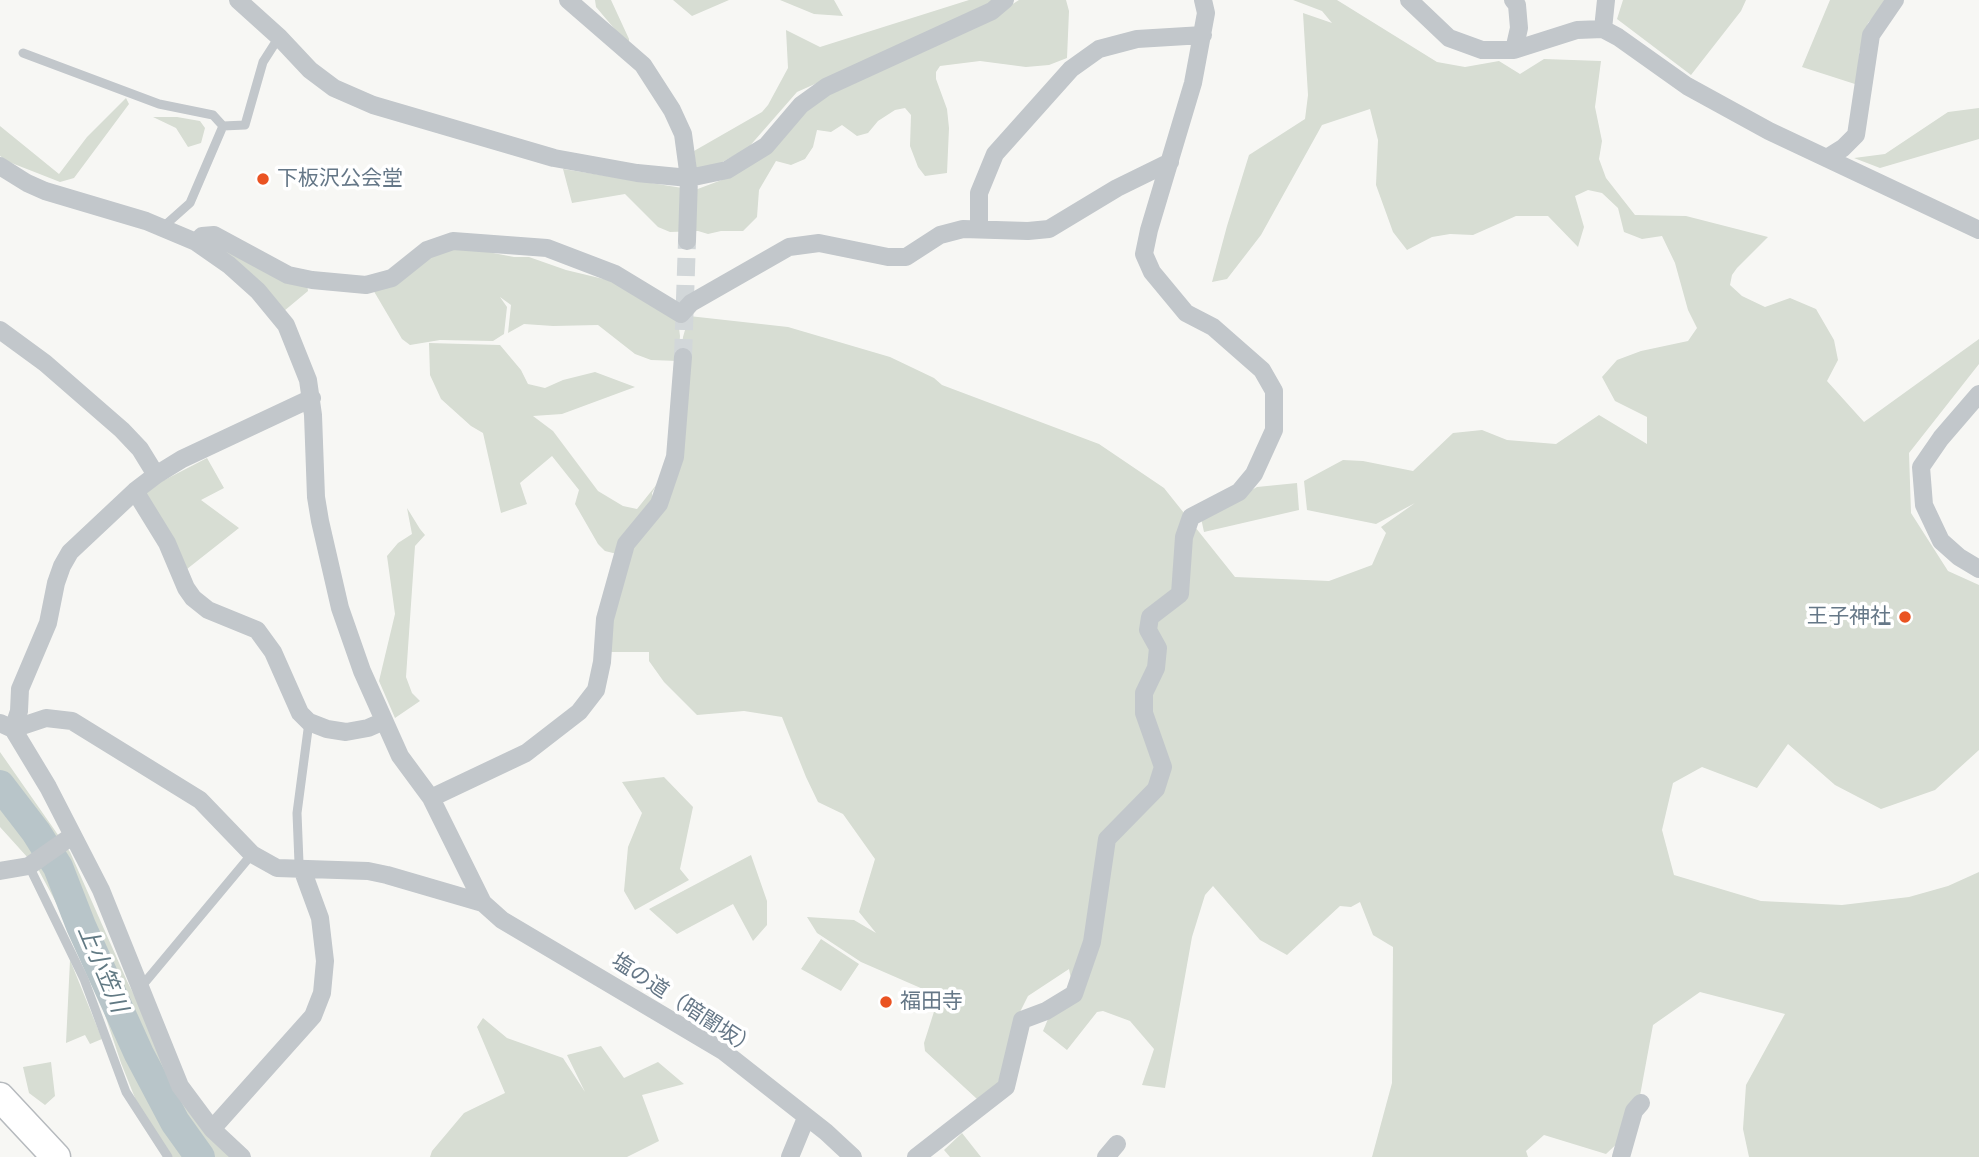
<!DOCTYPE html>
<meta charset="utf-8">
<style>
body{margin:0}
canvas{display:block;background:#f7f7f4}
</style>
<canvas width="1979" height="1157"></canvas>
<script>
const g = document.querySelector('canvas').getContext('2d');
g.lineJoin = 'round';
function fill(path, color) { g.fillStyle = color; g.fill(path, 'evenodd'); }
const toPath = rows => new Path2D(rows.map(r => 'M' + r).join(''));
function trace(path, color, width, dash) { g.strokeStyle = color; g.lineWidth = width; g.lineCap = dash ? 'butt' : 'round'; g.setLineDash(dash || []); g.stroke(path); }
function drawText(font, color, halo, rows, align = 'center') {
  g.font = font + ' Rubik,"Noto Sans JP",sans-serif'; g.lineWidth = 7; g.setLineDash([]); g.textBaseline = 'middle'; g.strokeStyle = halo; g.fillStyle = color; for (const [text, x, y, turn = 0] of rows) {
    g.save(); g.translate(x, y); g.rotate((+turn || 0) * Math.PI / 180); g.textAlign = isNaN(turn) ? turn : align; if (halo) g.strokeText(text, 0, 0); g.fillText(text, 0, 0); g.restore();
  }
}
fill(toPath([
 [595,0,611,0,629,39,629,46,596,7],
 [673,0,729,0,692,16],
 [780,0,834,0,843,16,814,14],
 [969,0,993,0,983,9,797,92,748,148,697,176,694,151,762,112,768,105,788,68,786,30,820,47],
 [1019,0,1066,0,1069,11,1067,58,1049,65,1026,67,980,61,940,66,936,72,936,79,947,109,949,128,947,173,925,176,918,167,910,146,911,115,905,108,895,110,878,121,868,133,857,136,842,125,831,132,817,130,813,147,805,159,791,165,776,161,759,190,757,217,743,231,721,231,708,234,698,231,670,232,658,227,625,194,572,203,563,169,695,190,727,178,805,109,831,89,994,16],
 [1293,0,1337,0,1437,62,1465,67,1499,61,1520,74,1544,59,1601,61,1595,107,1602,141,1599,159,1606,178,1635,215,1686,216,1768,237,1737,268,1732,275,1730,285,1742,296,1765,307,1790,298,1816,309,1834,340,1838,360,1827,381,1864,422,1979,339,1979,364,1909,453,1911,513,1948,571,1979,585,1979,750,1935,790,1881,809,1835,785,1788,744,1757,788,1702,767,1673,783,1662,830,1674,875,1761,901,1842,905,1909,897,1948,886,1979,872,1979,1157,1749,1157,1743,1129,1746,1085,1785,1014,1700,992,1653,1025,1639,1101,1623,1138,1606,1154,1544,1135,1526,1151,1528,1157,1372,1157,1392,1083,1393,947,1373,935,1360,902,1351,907,1340,906,1287,955,1260,940,1213,886,1205,895,1192,937,1165,1088,1142,1085,1154,1049,1130,1021,1103,1011,1097,1012,1067,1050,1043,1031,1053,1007,1074,994,1069,969,1028,996,1019,1014,997,1086,977,1099,925,1051,924,1043,939,996,861,962,817,933,807,917,854,920,876,933,859,912,875,859,843,814,818,802,806,777,782,717,744,711,697,715,664,682,649,661,649,652,603,652,617,554,605,551,598,544,575,504,579,490,552,456,520,483,527,504,501,513,483,433,471,426,441,399,430,375,429,343,500,345,521,370,528,384,545,388,563,380,595,372,635,387,562,414,533,416,553,431,598,491,623,506,637,509,657,484,652,493,653,500,674,471,673,415,683,337,689,316,788,327,890,357,934,378,942,385,1099,444,1164,488,1235,577,1329,581,1372,565,1386,533,1381,527,1415,503,1376,524,1307,510,1304,481,1343,460,1363,461,1413,471,1453,433,1482,430,1507,440,1556,444,1599,415,1647,444,1647,417,1615,401,1602,377,1617,360,1641,351,1688,341,1697,328,1688,310,1675,263,1662,236,1642,239,1624,232,1618,208,1602,193,1588,190,1575,196,1584,227,1578,247,1548,216,1516,216,1473,235,1450,234,1432,237,1407,250,1393,232,1376,185,1378,140,1370,109,1322,125,1261,235,1227,279,1212,282,1227,226,1249,155,1305,119,1308,95,1303,13,1332,23,1322,11],
 [1623,0,1746,0,1741,11,1691,75,1617,19],
 [1830,0,1888,0,1868,23,1859,53,1858,85,1802,67],
 [126,98,129,104,74,178,60,182,9,162,0,156,0,126,59,174,87,137],
 [1979,108,1979,139,1880,168,1854,158,1885,154,1948,112],
 [153,117,177,117,200,121,205,128,201,143,188,147,176,128],
 [217,244,307,284,308,291,284,311],
 [480,246,493,253,514,257,529,257,566,270,616,282,673,316,679,328,680,336,678,361,651,360,635,354,598,325,553,326,524,324,508,333,511,305,500,297,507,307,504,334,493,341,440,340,410,345,402,339,372,288,442,249],
 [207,458,224,488,201,500,239,528,187,569,145,499,147,489],
 [1297,483,1299,510,1204,532,1201,518,1257,487],
 [407,508,420,529,425,535,415,546,406,677,412,693,420,701,395,718,379,681,395,614,387,556,398,543,412,534],
 [0,752,70,852,127,981,180,1086,239,1157,170,1157,147,1128,121,1063,99,997,59,908,38,869,0,827],
 [664,777,693,807,680,869,689,880,635,910,624,891,628,847,642,813,622,782],
 [751,855,767,901,767,925,753,941,733,904,677,934,649,909],
 [821,939,859,964,841,991,801,969],
 [70,960,102,1039,90,1044,85,1035,66,1043],
 [483,1018,507,1038,563,1058,585,1092,567,1055,601,1046,624,1078,658,1062,684,1084,642,1095,659,1141,627,1157,430,1157,432,1151,464,1113,505,1093,477,1027],
 [51,1062,55,1096,45,1105,29,1093,23,1067],
 [962,1133,981,1157,950,1157,944,1150]
]), '#d7ddd3');
trace(toPath([
 [0,785,36,832,58,867,81,926,139,1054,175,1122,200,1157]
]), '#b8c5c9', 30);
trace(toPath([
 [683,357,687,241]
]), '#d2d7d9', 18, [18, 9]);
const primary = toPath([
 [0,1097,56,1157]
]);
trace(primary, '#b6babe', 31);
trace(toPath([
 [23,53,159,104,213,115,223,126],
 [163,227,190,203,223,126,245,125,263,62,279,37],
 [29,866,84,979,126,1092,168,1157],
 [302,869,299,863,297,813,309,722],
 [138,983,146,981,252,854]
]), '#c2c7cb', 9);
trace(toPath([
 [238,0,279,37,310,70,334,88,373,105,554,158,637,173,689,178,727,170,766,146,801,105,826,87,992,11,1005,0],
 [568,0,643,65,672,110,683,134,689,178,687,241],
 [1409,0,1449,38,1482,50,1514,50,1577,30,1603,29,1618,37,1687,86,1769,131,1979,230],
 [1513,0,1517,5,1519,28,1514,50],
 [1603,29,1606,0],
 [1827,158,1843,148,1856,135,1871,35,1895,0],
 [0,166,27,183,45,191,146,221,196,242,229,265,258,291,286,325,308,380,313,415,316,497,320,521,340,608,362,671,400,756,431,798,483,903,502,920,723,1051,826,1132,853,1157],
 [979,228,979,193,995,154,1071,69,1099,49,1137,39,1203,35],
 [196,242,202,236,214,235,288,275,312,280,366,285,392,278,427,250,453,241,547,248,615,274,681,314,691,303,789,247,819,243,888,257,906,257,940,235,963,229,1028,231,1049,229,1117,188,1170,162],
 [0,330,45,363,122,430,140,449,156,475],
 [1979,394,1941,438,1921,467,1924,505,1941,541,1959,557,1979,569],
 [135,491,167,543,186,588,193,598,208,610,257,630,273,652,300,713,309,722,327,729,346,732,368,728,384,721],
 [0,723,13,729,48,787,101,890,180,1086,212,1129],
 [13,729,46,718,72,721,200,800,252,854,277,868,368,871,387,875,483,903],
 [13,729,19,711,20,689,48,623,56,583,62,566,70,552,135,491,156,475,182,459,312,398],
 [431,798,526,753,579,712,596,690,602,662,605,619,626,544,659,504,675,457,683,357],
 [0,871,29,866,72,836],
 [242,1157,212,1129,313,1016,322,993,325,961,320,918,302,869],
 [790,1157,806,1118],
 [916,1157,1006,1087,1022,1020,1046,1011,1074,994,1092,942,1107,839,1156,789,1163,767,1144,713,1144,693,1156,668,1158,648,1148,630,1150,617,1180,594,1184,537,1191,517,1239,492,1254,474,1274,430,1274,391,1262,370,1213,327,1186,313,1152,272,1144,254,1149,230,1193,83,1206,13,1203,0],
 [1106,1157,1117,1144],
 [1621,1157,1634,1111,1641,1103]
]), '#c2c7cb', 18);
trace(primary, '#fff', 28);
for (const [x, y, r, color] of [
 [263,179,7,"#ea5322"],
 [1905,617,7,"#ea5322"],
 [886,1002,7,"#ea5322"]
]) { const dot = new Path2D(); dot.arc(x, y, r, 0, 2 * Math.PI); g.fillStyle = color; g.fill(dot); trace(dot, '#fff', 2.5); }
drawText('21px', '#657787', '#fff', [
 ["下板沢公会堂",277,179],
 ["王子神社",1891,617,"right"],
 ["福田寺",900,1002]
], 'left');
drawText('21px', '#657787', '#fff', [
 ["塩の道（暗闇坂）",684,1005,33]
]);
drawText('italic 23px', '#617983', '#fff', [
 ["上小笠川",102,969,67]
]);
</script>
